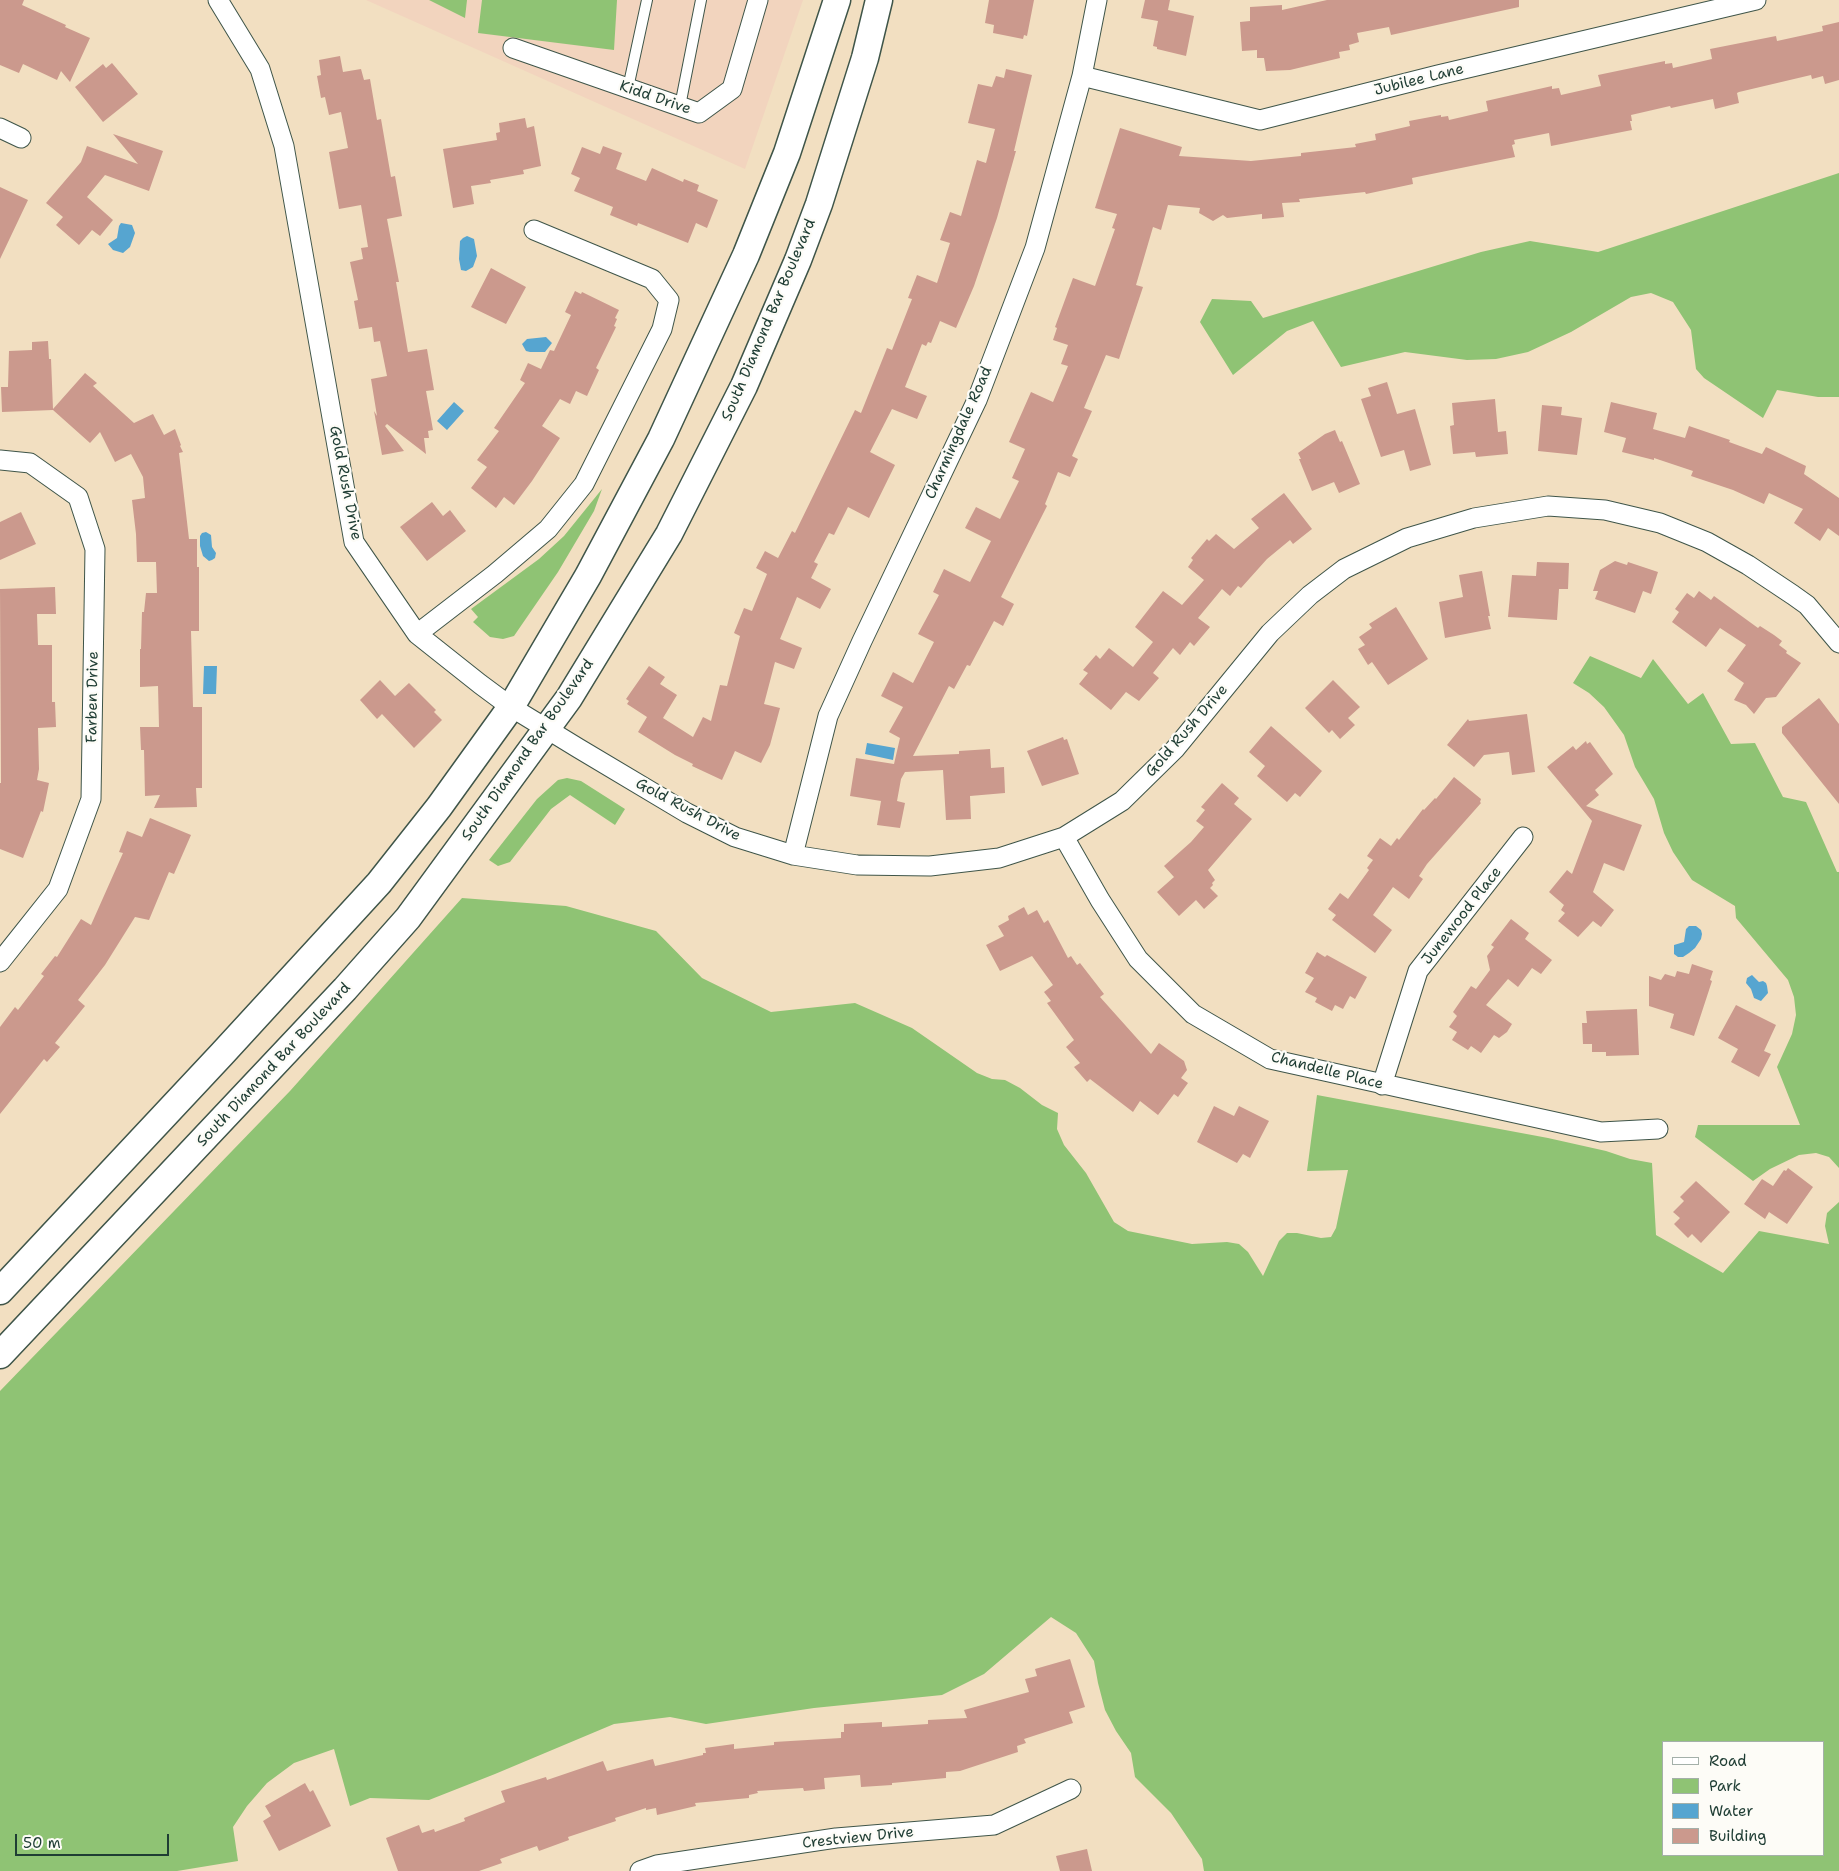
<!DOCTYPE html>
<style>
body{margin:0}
#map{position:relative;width:1839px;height:1871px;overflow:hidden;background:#f2dfc1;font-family:"Shantell Sans",sans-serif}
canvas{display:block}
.legend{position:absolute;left:1662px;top:1741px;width:162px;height:115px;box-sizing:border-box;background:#fdfcf7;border:1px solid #a4b0a9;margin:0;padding:6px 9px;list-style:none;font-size:15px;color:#1f3d34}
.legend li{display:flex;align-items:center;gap:10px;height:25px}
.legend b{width:25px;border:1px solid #a4b0a9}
.scale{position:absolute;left:15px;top:1834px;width:154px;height:22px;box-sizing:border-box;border:2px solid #1f3d34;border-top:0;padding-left:6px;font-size:15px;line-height:18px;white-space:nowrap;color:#1f3d34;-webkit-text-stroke:4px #fdfcf7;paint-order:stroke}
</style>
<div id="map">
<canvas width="1839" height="1871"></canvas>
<ul class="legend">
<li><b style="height:6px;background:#fff"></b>Road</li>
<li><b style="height:14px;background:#8fc374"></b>Park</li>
<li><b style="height:14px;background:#56a5d0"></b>Water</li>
<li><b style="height:14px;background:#cb998d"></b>Building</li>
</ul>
<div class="scale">50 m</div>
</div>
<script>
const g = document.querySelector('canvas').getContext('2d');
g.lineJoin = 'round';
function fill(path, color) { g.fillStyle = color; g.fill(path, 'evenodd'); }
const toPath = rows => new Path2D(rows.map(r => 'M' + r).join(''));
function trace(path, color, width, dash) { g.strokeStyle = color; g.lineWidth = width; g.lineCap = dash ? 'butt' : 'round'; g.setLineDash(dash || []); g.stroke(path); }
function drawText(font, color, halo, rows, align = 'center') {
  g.font = font + ' "Shantell Sans",sans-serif'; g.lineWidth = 4.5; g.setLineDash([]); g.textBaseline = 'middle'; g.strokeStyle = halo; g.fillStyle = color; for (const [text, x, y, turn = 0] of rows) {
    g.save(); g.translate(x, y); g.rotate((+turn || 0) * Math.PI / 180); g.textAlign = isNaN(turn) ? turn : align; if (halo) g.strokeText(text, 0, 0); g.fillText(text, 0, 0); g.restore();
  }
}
fill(toPath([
 [366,0,803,0,745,169]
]), '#f2d4be');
fill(toPath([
 [429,0,467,0,465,18],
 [482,0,617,0,614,50,478,33],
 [1839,173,1839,397,1818,397,1777,390,1763,418,1704,378,1696,369,1691,330,1673,302,1651,293,1631,297,1571,332,1528,352,1496,359,1467,360,1405,352,1341,367,1313,321,1287,331,1233,375,1200,322,1212,299,1251,301,1263,318,1481,252,1530,241,1598,252],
 [602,489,594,511,558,572,514,636,503,639,490,637,473,622,478,617,471,609,539,559,564,536],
 [1590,656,1641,678,1653,659,1688,704,1703,693,1731,744,1755,743,1783,797,1806,802,1837,872,1839,872,1839,1168,1829,1157,1816,1153,1799,1155,1770,1169,1753,1181,1695,1137,1698,1125,1800,1125,1777,1067,1792,1034,1796,1015,1794,997,1788,980,1736,918,1735,906,1692,880,1673,852,1664,833,1654,799,1635,767,1624,735,1604,707,1589,693,1573,683],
 [567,778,581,781,625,809,615,825,570,795,551,809,510,862,498,866,489,860,537,799,558,780],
 [462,898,566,906,656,931,702,978,771,1012,855,1003,912,1028,977,1073,992,1079,1005,1080,1020,1088,1042,1105,1058,1113,1057,1129,1064,1145,1086,1173,1114,1222,1128,1231,1192,1244,1227,1242,1239,1244,1248,1252,1263,1276,1279,1241,1287,1233,1297,1233,1321,1238,1331,1237,1336,1228,1348,1170,1307,1171,1317,1095,1548,1138,1606,1151,1630,1159,1652,1163,1656,1235,1723,1273,1759,1231,1829,1244,1825,1226,1827,1213,1839,1202,1839,1871,1204,1871,1202,1859,1171,1813,1135,1777,1131,1753,1116,1731,1105,1710,1098,1683,1094,1661,1076,1633,1051,1617,984,1674,942,1695,814,1708,706,1724,670,1717,614,1724,495,1774,429,1800,370,1798,350,1806,334,1749,294,1763,267,1783,247,1806,233,1827,238,1861,177,1871,0,1871,0,1391,290,1091],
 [1663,1742,1823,1742,1823,1855,1663,1855]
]), '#8fc374');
fill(toPath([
 [121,223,132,225,135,233,130,247,123,253,113,250,108,244,117,238,119,226],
 [467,236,474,239,477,256,473,267,466,271,461,270,459,259,460,241,463,238],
 [546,337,552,343,545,352,530,352,526,351,522,344,527,339],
 [454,402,464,411,447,430,437,421],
 [206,532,211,535,212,547,216,553,215,558,212,560,209,561,203,556,200,546,200,536,202,533],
 [204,666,217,666,216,694,203,694],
 [867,743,895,748,893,760,865,754],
 [1689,926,1696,926,1701,930,1702,934,1701,939,1695,948,1689,953,1683,957,1678,957,1674,954,1674,945,1684,942,1686,929],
 [1752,975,1759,982,1763,981,1766,983,1767,986,1768,993,1761,1001,1754,998,1751,989,1746,983,1747,978]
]), '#56a5d0');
fill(toPath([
 [0,0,24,0,22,5,66,25,65,27,90,38,70,82,61,71,57,80,23,64,19,73,0,65],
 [989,0,1034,0,1027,36,1024,35,1023,39,993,33,994,25,985,23],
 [1145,0,1170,0,1168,10,1194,16,1186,56,1157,49,1157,47,1153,46,1158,21,1141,18],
 [1327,0,1519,0,1519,7,1391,35,1389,27,1357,33,1359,42,1349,45,1350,50,1339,52,1340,58,1290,70,1266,71,1264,58,1257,58,1257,50,1242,51,1240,22,1250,21,1250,7,1282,5,1282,10],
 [1839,22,1839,80,1825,84,1823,76,1812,79,1811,75,1739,92,1737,93,1739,103,1715,109,1713,99,1671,108,1670,106,1631,115,1632,121,1630,121,1632,130,1551,146,1549,133,1514,140,1515,144,1512,145,1515,157,1412,178,1413,184,1366,194,1365,192,1299,199,1300,202,1282,203,1284,217,1262,219,1262,214,1227,218,1223,215,1213,221,1199,213,1200,208,1168,205,1161,230,1153,227,1136,285,1143,287,1119,359,1106,355,1084,408,1092,411,1072,456,1078,459,1070,477,1058,472,1045,504,1047,506,1001,597,1014,604,1003,626,994,621,970,666,967,665,954,689,949,686,913,756,959,754,959,751,990,749,991,768,1004,767,1005,793,970,796,971,819,946,820,943,770,905,772,901,779,897,801,905,803,900,828,877,825,881,801,850,796,856,758,894,764,900,738,889,732,903,707,881,696,893,672,913,683,934,642,918,634,939,595,933,592,944,569,970,582,991,541,965,528,976,507,1000,519,1019,481,1012,478,1025,449,1009,442,1031,392,1053,402,1068,366,1061,364,1068,345,1053,340,1057,328,1055,327,1073,278,1095,286,1115,229,1112,228,1117,214,1095,208,1120,128,1182,147,1179,156,1251,161,1301,156,1301,153,1356,147,1355,144,1376,140,1375,134,1410,126,1409,121,1441,115,1441,117,1448,116,1449,120,1488,111,1486,101,1552,86,1552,89,1559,88,1561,95,1601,86,1598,75,1665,61,1665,64,1672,63,1673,68,1712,59,1710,49,1776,36,1777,41,1823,31,1822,26],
 [340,56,343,72,361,69,364,80,370,79,377,120,381,119,391,177,395,176,402,216,387,219,399,282,396,282,408,352,427,349,434,390,426,391,433,430,428,431,429,438,424,438,426,454,387,424,385,426,404,451,382,455,374,411,377,416,371,379,387,376,380,341,374,342,372,327,359,329,354,301,358,300,350,262,363,259,361,248,368,247,361,205,339,209,329,152,348,148,341,112,329,115,325,97,321,98,317,76,321,75,319,60],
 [112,63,138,94,103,122,75,87,103,64,106,68],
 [1006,69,1032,75,1014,151,1016,151,997,218,974,286,956,328,940,321,931,343,928,342,926,346,922,344,905,387,927,396,917,419,892,409,870,452,895,465,869,518,848,507,834,535,829,533,814,562,818,564,811,578,831,589,820,609,797,597,780,639,802,648,794,669,775,662,764,704,780,708,770,745,761,763,735,751,722,780,692,766,693,764,675,755,638,732,647,717,627,704,629,701,626,699,649,666,665,677,660,684,677,695,663,718,693,737,703,717,711,721,720,685,727,686,740,636,734,633,744,608,752,611,767,574,756,568,765,551,778,558,792,531,795,533,855,410,861,413,887,348,892,350,912,299,908,298,917,275,937,283,950,243,940,240,950,212,961,216,977,160,986,163,995,129,968,123,978,84,992,87,996,76,1004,78],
 [525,118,527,128,534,126,541,166,523,170,524,174,490,180,491,183,471,186,474,204,453,208,443,149,497,140,496,133,500,132,499,123],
 [113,134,163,151,149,191,105,175,87,197,113,220,100,236,92,230,79,245,56,225,63,217,46,203,81,162,87,146,138,164],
 [603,146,622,153,616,169,646,181,652,168,683,182,684,179,699,185,697,191,718,200,707,228,696,223,688,243,638,223,637,226,610,215,613,207,574,191,580,178,571,174,582,147,600,154],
 [0,187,28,200,0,259],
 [491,268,526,287,506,324,471,307],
 [575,291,581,294,582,292,619,310,615,318,617,319,614,326,616,327,596,368,599,370,587,396,576,391,570,404,560,399,542,426,560,438,532,481,514,505,504,497,496,508,471,488,487,467,477,460,499,431,494,428,525,383,520,380,528,363,541,369,550,350,554,351,571,315,565,312],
 [48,341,49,359,51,359,53,409,85,373,97,383,93,386,134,423,153,414,164,435,175,429,181,445,180,446,183,452,179,453,189,539,197,539,197,567,199,567,199,631,191,631,193,707,202,707,202,788,196,788,197,807,154,808,160,795,145,796,144,750,141,750,140,727,159,727,158,686,140,687,140,649,141,649,142,612,144,612,146,593,157,593,156,562,137,562,136,534,132,500,145,498,143,477,131,454,115,462,100,432,90,443,53,410,2,412,1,387,8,387,9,351,32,350,32,342],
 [1387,382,1397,414,1415,409,1431,465,1410,471,1404,450,1381,457,1361,399,1371,396,1368,388],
 [1495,399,1498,432,1506,431,1508,454,1476,457,1475,452,1453,454,1450,426,1454,425,1452,403],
 [1611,402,1657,413,1653,429,1685,438,1689,426,1730,440,1729,442,1762,454,1766,447,1806,466,1804,474,1839,498,1839,536,1828,528,1820,541,1794,523,1803,509,1769,493,1764,504,1733,490,1691,476,1693,471,1654,458,1654,460,1622,452,1626,438,1604,432],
 [1542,405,1562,407,1561,415,1582,418,1577,455,1538,451],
 [1335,430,1340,442,1342,441,1360,484,1339,493,1334,482,1312,491,1299,459,1301,459,1298,453,1325,434],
 [1284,493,1312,529,1293,544,1290,540,1267,559,1241,588,1238,586,1230,596,1222,589,1198,618,1210,627,1194,646,1190,642,1180,655,1173,648,1153,673,1159,678,1139,701,1126,692,1111,710,1079,684,1088,673,1083,670,1096,655,1100,659,1109,648,1133,667,1153,642,1135,627,1163,591,1182,605,1204,580,1188,567,1193,560,1191,558,1207,539,1209,541,1216,534,1234,549,1259,528,1251,519],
 [432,502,443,516,450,510,466,531,427,561,400,527],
 [21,512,36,544,0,560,0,522],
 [1615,561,1627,565,1628,562,1658,572,1651,594,1643,591,1635,613,1595,599,1598,591,1593,591,1600,570],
 [1537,562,1569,563,1568,589,1559,589,1557,620,1508,617,1512,575,1536,576],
 [1482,571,1490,616,1488,616,1491,629,1445,638,1439,602,1463,597,1459,575],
 [55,587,56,614,37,614,38,645,52,645,52,702,55,702,56,727,38,728,39,769,37,780,49,783,43,812,41,811,23,858,0,849,0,783,1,783,0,589],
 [1699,591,1711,600,1714,596,1758,628,1760,626,1774,635,1782,641,1779,645,1787,651,1786,653,1801,663,1776,697,1766,698,1754,714,1746,705,1734,700,1744,683,1727,671,1746,645,1720,628,1706,647,1672,622,1679,612,1675,609,1687,593,1694,598],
 [1396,607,1428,659,1388,685,1372,662,1368,665,1358,649,1365,645,1359,637,1372,628,1369,624],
 [380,680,395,696,409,683,436,710,434,712,442,720,414,748,382,714,377,719,360,700],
 [1333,680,1360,707,1348,718,1355,725,1340,739,1332,730,1329,733,1305,708],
 [1819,698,1839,724,1839,804,1782,733,1782,727],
 [1527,714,1535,772,1512,775,1509,752,1484,755,1474,767,1447,745,1468,719,1469,721],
 [1271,726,1322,771,1300,797,1295,793,1287,802,1257,776,1265,766,1249,752],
 [1063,737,1064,740,1067,739,1079,774,1042,786,1027,751],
 [1586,741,1587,744,1590,742,1613,774,1595,790,1599,795,1586,806,1642,825,1624,871,1604,863,1593,892,1614,910,1601,927,1593,921,1578,937,1558,921,1565,913,1561,910,1564,905,1549,892,1567,870,1572,874,1592,821,1547,767,1573,746,1576,750],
 [1454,777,1481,799,1480,802,1481,803,1427,864,1419,876,1423,879,1409,899,1393,887,1373,915,1392,930,1375,953,1332,920,1336,915,1328,909,1340,893,1348,899,1369,870,1367,868,1373,860,1367,856,1380,838,1391,846,1397,838,1399,840,1423,809,1424,810,1435,798,1436,799],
 [1222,783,1239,798,1234,804,1252,819,1208,870,1215,880,1212,883,1213,885,1210,888,1218,896,1204,909,1196,900,1179,916,1157,892,1174,877,1164,866,1191,842,1204,827,1196,821,1205,810,1201,807],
 [150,818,191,835,174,874,169,872,149,920,135,917,105,965,78,1000,85,1006,55,1043,60,1047,47,1062,44,1059,0,1114,0,1027,15,1007,18,1010,44,976,41,974,55,956,57,957,81,919,91,925,123,853,119,852,127,831,142,837],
 [1024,907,1028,915,1037,910,1044,923,1048,920,1068,958,1071,956,1077,965,1080,963,1104,994,1100,997,1151,1054,1159,1043,1184,1061,1187,1070,1181,1078,1188,1083,1178,1097,1174,1094,1158,1115,1140,1101,1133,1112,1090,1079,1087,1082,1074,1067,1080,1063,1066,1047,1074,1040,1047,1003,1051,1001,1044,992,1053,985,1032,956,1000,971,986,945,1004,936,998,926,1009,920,1008,916],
 [1511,919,1529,933,1525,939,1552,960,1541,974,1532,968,1518,987,1508,979,1486,1005,1512,1024,1507,1032,1499,1038,1494,1035,1481,1053,1471,1046,1468,1050,1452,1040,1457,1032,1449,1027,1457,1016,1453,1012,1471,986,1476,989,1490,970,1487,956,1494,947,1491,945],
 [1317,952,1325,957,1327,955,1367,977,1355,999,1350,996,1343,1009,1335,1005,1332,1011,1315,1002,1317,998,1305,992,1314,978,1305,973],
 [1692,964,1713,971,1710,980,1712,981,1694,1036,1670,1028,1674,1014,1649,1006,1649,976,1661,980,1665,974,1675,977,1677,971,1689,974],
 [1736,1005,1776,1025,1764,1051,1771,1054,1759,1077,1731,1062,1738,1049,1718,1038],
 [1637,1009,1639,1055,1606,1056,1606,1052,1592,1052,1592,1044,1583,1044,1582,1023,1587,1023,1586,1011],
 [1214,1106,1234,1116,1239,1106,1269,1121,1250,1158,1243,1154,1237,1163,1197,1142],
 [1788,1168,1813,1187,1787,1224,1769,1212,1765,1219,1744,1204,1762,1179,1773,1186,1784,1170,1786,1171],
 [1696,1181,1730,1212,1701,1243,1692,1234,1688,1238,1674,1224,1680,1218,1673,1212,1684,1201,1680,1197],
 [1070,1659,1085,1707,1069,1712,1073,1723,1024,1739,1026,1743,1017,1746,1018,1752,960,1771,946,1772,946,1778,892,1783,892,1785,861,1787,860,1775,824,1778,825,1789,804,1791,803,1788,757,1791,758,1793,749,1795,749,1798,695,1803,696,1806,657,1815,656,1808,646,1810,646,1808,615,1818,616,1821,568,1837,569,1840,539,1851,537,1846,500,1859,502,1863,479,1871,398,1871,386,1838,419,1825,422,1833,434,1829,435,1832,465,1821,464,1818,505,1802,501,1791,546,1777,547,1780,603,1761,607,1771,653,1759,655,1766,703,1755,703,1753,706,1753,705,1748,734,1744,734,1749,774,1745,774,1742,841,1738,841,1732,844,1732,844,1724,882,1722,882,1727,928,1724,928,1720,967,1718,964,1710,1029,1692,1025,1679,1037,1676,1035,1669],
 [305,1783,310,1792,313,1790,331,1826,279,1851,263,1821,271,1816,265,1806],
 [1087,1849,1092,1871,1060,1871,1056,1856]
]), '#cb998d');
const service = toPath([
 [628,88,647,0],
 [680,106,701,0]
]);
const minor = toPath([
 [218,0,260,69,284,146,354,542,417,634,480,684,511,707,578,748,687,813,735,837,793,855,857,865,930,866,999,858,1064,837,1122,801,1175,749,1270,633,1310,595,1344,569,1407,538,1474,518,1548,506,1605,510,1660,523,1707,542,1748,565,1793,595,1807,605,1839,643],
 [513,48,699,113,732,89,758,0],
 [1082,76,1260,120,1438,75,1756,0],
 [0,128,21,138],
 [0,460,30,463,78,497,95,549,91,799,58,889,0,962],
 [417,634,495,574,548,529,584,484,662,329,669,300,652,279,534,230],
 [1064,837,1100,900,1138,959,1193,1014,1270,1059,1601,1132,1658,1129],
 [793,855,828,716,862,641,977,400,1035,248,1082,76,1097,0],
 [1382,1085,1418,971,1523,837],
 [640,1871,657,1865,836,1838,994,1825,1071,1789]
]);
const secondary = toPath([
 [0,1291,222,1054,379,883,439,807,511,707,588,576,661,439,746,255,787,153,837,0],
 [0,1355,345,989,408,918,569,698,669,534,744,386,798,260,819,204,865,58,879,0]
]);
trace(service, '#3f5549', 12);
trace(minor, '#3f5549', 21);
trace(secondary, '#3f5549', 29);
trace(service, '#fff', 10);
trace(minor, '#fff', 19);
trace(secondary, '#fff', 26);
drawText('15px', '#1f3d34', '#fdfcf7', [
 ["Jubilee Lane",1419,80,-14],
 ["Kidd Drive",655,98,19],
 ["South Diamond Bar Boulevard",769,320,-67],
 ["Charmingdale Road",959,433,-66],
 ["Gold Rush Drive",345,483,79],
 ["Farben Drive",93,697,-89],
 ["Gold Rush Drive",1187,731,-49],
 ["South Diamond Bar Boulevard",528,750,-55],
 ["Gold Rush Drive",688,810,28],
 ["Junewood Place",1462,916,-52],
 ["South Diamond Bar Boulevard",274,1065,-47],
 ["Chandelle Place",1327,1071,14],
 ["Crestview Drive",858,1838,-6]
]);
</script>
